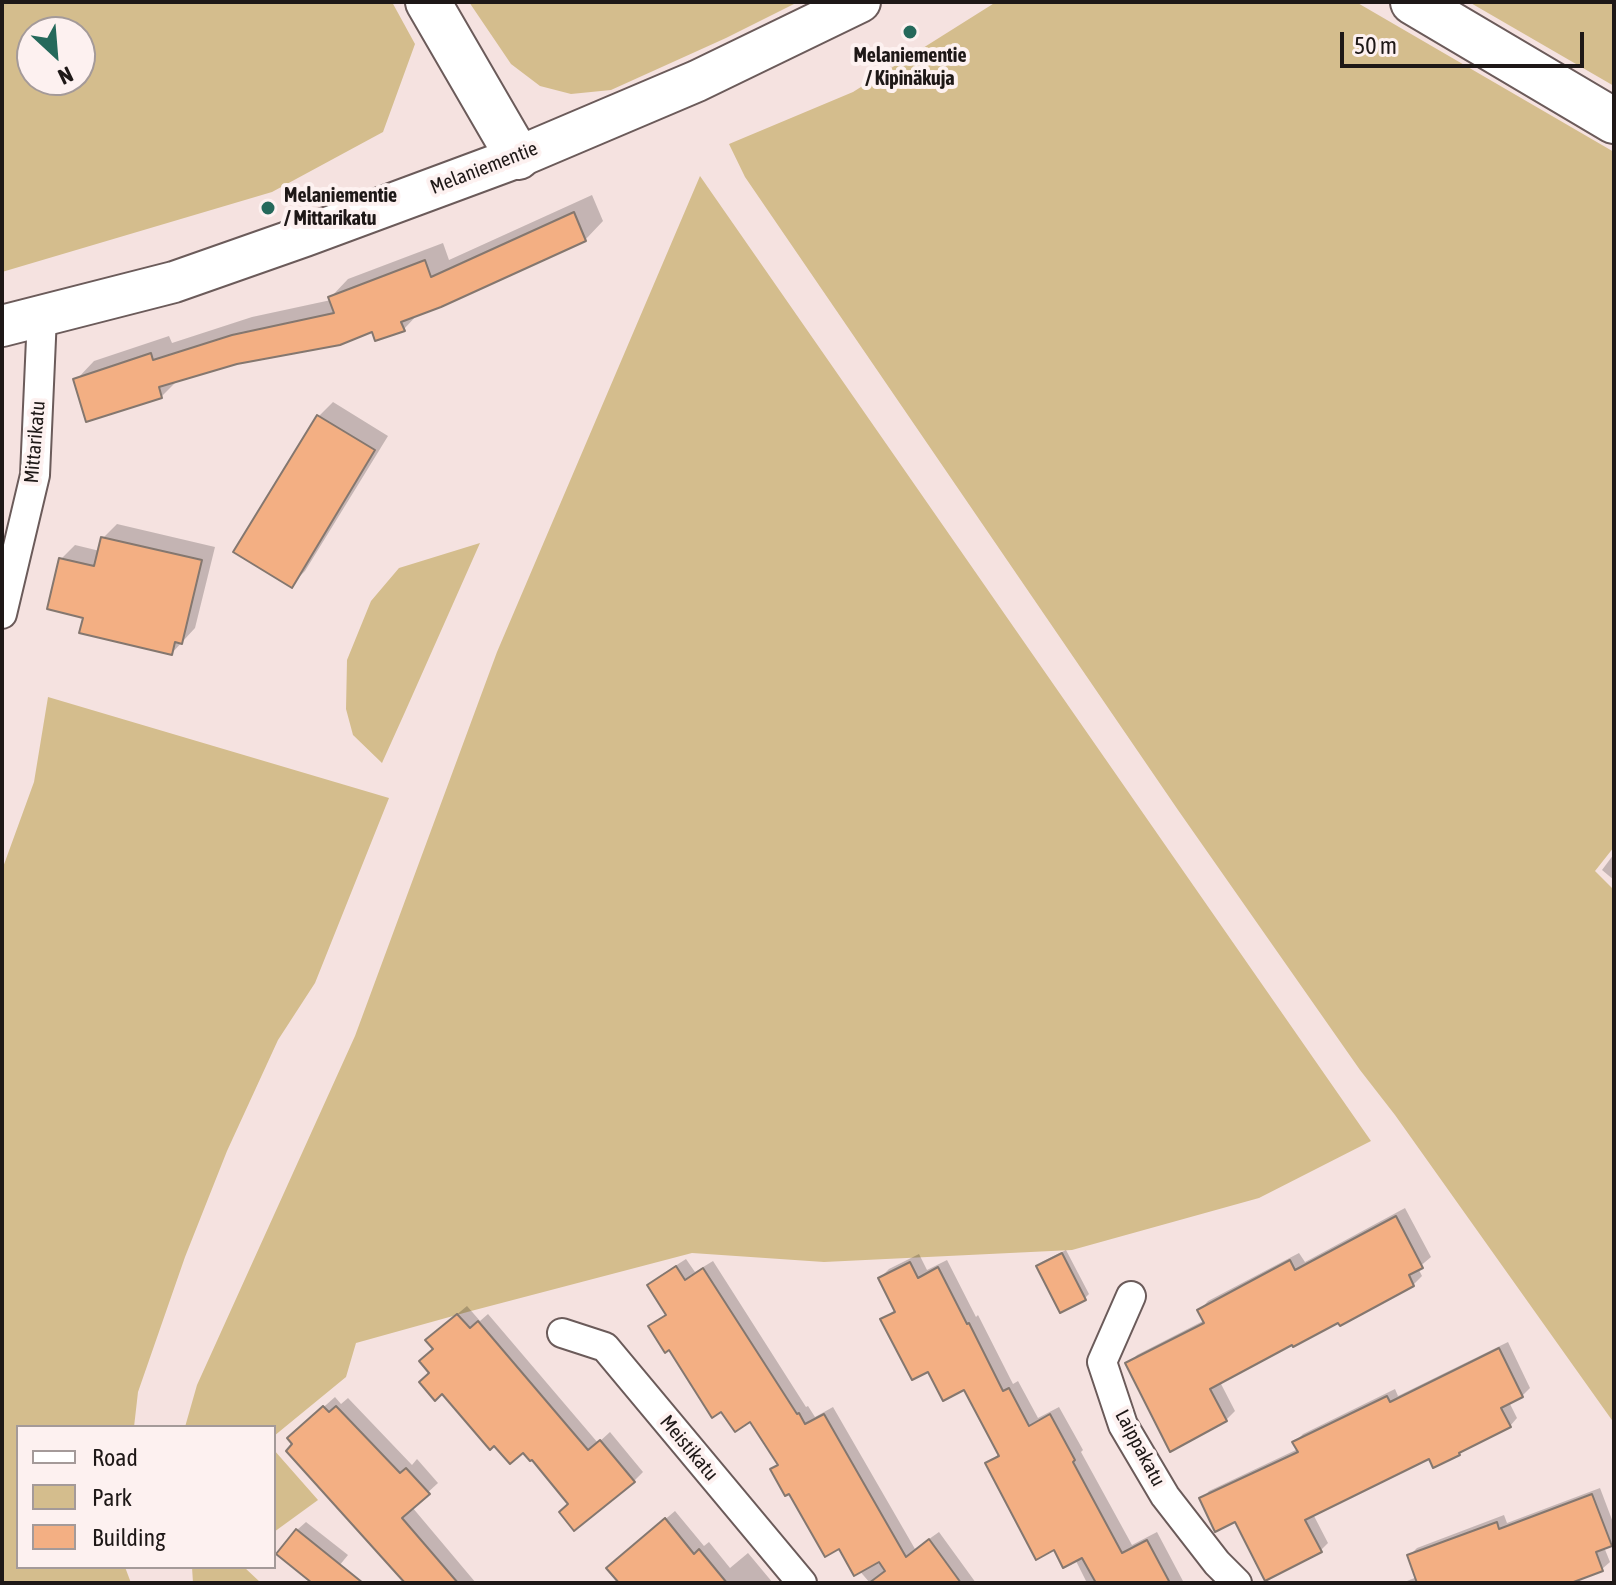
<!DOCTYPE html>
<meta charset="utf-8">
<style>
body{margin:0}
#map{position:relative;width:1616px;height:1585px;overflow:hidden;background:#f5e2e0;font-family:"Asap Condensed",sans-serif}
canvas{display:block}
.frame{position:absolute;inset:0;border:4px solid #1e1817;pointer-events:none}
.legend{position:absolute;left:16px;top:1425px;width:260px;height:144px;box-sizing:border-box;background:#fdf1f0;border:2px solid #a49a99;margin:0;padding:10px 14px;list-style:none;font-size:24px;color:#1e1817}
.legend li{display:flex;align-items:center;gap:16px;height:40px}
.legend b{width:40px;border:2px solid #a49a99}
.north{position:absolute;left:16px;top:16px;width:80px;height:80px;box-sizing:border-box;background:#fdf1f0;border:2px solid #a49a99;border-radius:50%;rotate:154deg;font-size:22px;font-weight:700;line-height:32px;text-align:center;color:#1e1817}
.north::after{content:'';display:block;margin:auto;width:28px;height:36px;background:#25695b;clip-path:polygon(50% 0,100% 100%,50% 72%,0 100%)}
.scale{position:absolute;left:1340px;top:32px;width:244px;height:36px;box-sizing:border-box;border:4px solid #1e1817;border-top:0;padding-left:10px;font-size:24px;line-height:28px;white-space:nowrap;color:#1e1817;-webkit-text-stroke:6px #fdf1f0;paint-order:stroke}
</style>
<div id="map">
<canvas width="1616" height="1585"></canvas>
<div class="frame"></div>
<ul class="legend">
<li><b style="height:10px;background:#fff"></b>Road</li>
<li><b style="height:22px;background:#d4bd8d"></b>Park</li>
<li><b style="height:22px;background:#f3af83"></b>Building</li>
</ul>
<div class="north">N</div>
<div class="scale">50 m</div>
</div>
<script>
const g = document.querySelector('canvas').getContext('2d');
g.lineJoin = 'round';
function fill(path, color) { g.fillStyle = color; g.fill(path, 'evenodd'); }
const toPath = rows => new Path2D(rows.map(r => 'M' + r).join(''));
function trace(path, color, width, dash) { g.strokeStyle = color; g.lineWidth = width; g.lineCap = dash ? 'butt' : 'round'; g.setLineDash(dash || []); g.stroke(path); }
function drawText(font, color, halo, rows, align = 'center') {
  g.font = font + ' "Asap Condensed",sans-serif'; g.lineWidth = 8; g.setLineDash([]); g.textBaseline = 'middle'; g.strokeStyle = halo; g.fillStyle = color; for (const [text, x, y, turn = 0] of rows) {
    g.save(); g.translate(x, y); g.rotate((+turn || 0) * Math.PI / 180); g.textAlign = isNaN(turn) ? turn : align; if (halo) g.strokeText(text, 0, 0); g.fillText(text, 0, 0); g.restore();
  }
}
fill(toPath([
 [2,2,392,2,415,44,383,132,272,192,2,272],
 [32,32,80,32,80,80,32,80],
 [469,2,798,2,726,38,611,90,571,94,540,86,511,64],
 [996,2,1356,2,1614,152,1614,847,1595,871,1614,890,1614,1423,1395,1115,1360,1070,1178,810,745,177,729,144,853,92],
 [1469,2,1614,2,1614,86],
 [700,176,1371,1141,1259,1198,1072,1250,824,1262,692,1253,471,1311,356,1343,346,1377,274,1436,274,1427,185,1427,197,1385,355,1036,497,652],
 [480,543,405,712,382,763,353,735,346,709,347,660,371,601,399,568],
 [48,697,389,798,315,983,278,1040,227,1151,185,1257,138,1392,134,1427,18,1427,18,1567,125,1567,131,1583,2,1583,2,870,34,782],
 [274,1450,318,1500,274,1532],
 [192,1567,244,1567,261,1583,193,1583]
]), '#d4bd8d');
fill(toPath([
 [592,195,603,221,585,240,419,313,404,329,373,330,237,362,179,379,161,397,76,380,94,361,169,336,172,343,252,317,331,300,330,298,348,279,443,243,449,260],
 [333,402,388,436,305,571,291,585,319,416],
 [117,524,215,547,195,628,172,653,85,616,61,559,75,545,100,551,103,538],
 [1614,854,1614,880,1602,870],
 [1405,1208,1431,1257,1418,1268,1422,1276,1413,1285,1293,1342,1220,1382,1235,1411,1226,1420,1128,1364,1137,1355,1205,1320,1200,1310,1208,1301,1299,1253,1305,1262],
 [1066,1250,1089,1294,1085,1298,1038,1266,1042,1262],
 [919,1254,927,1270,947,1260,976,1317,978,1315,1013,1384,1018,1381,1038,1418,1059,1407,1083,1450,1081,1452,1132,1545,1157,1532,1184,1583,1087,1583,1075,1559,987,1464,1000,1453,964,1387,929,1369,883,1319,896,1309,880,1278,889,1269],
 [686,1259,695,1272,713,1261,806,1407,808,1406,815,1417,833,1407,915,1549,939,1532,976,1583,870,1583,773,1470,780,1463,751,1420,670,1348,651,1327,667,1313,649,1286,658,1277],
 [467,1306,480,1321,488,1314,598,1443,610,1432,643,1472,634,1481,570,1503,532,1457,431,1372,437,1331],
 [1508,1342,1530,1388,1522,1396,1509,1402,1517,1418,1510,1426,1465,1448,1459,1454,1429,1456,1313,1514,1328,1543,1320,1551,1236,1520,1202,1499,1209,1491,1298,1449,1295,1442,1303,1434,1395,1389,1398,1396],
 [335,1397,341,1404,348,1398,412,1465,417,1459,438,1483,412,1507,476,1583,408,1583,295,1444,300,1428],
 [1600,1488,1614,1525,1614,1541,1604,1547,1610,1562,1602,1569,1565,1583,1402,1583,1417,1577,1409,1556,1417,1548,1504,1515,1507,1523],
 [675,1511,704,1546,709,1542,730,1568,748,1553,773,1583,621,1583,618,1559],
 [306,1522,348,1555,325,1583,315,1583,297,1530]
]), '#0003');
const building = toPath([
 [574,212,586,241,441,307,401,322,405,331,375,341,372,332,340,345,237,364,159,387,162,398,86,422,73,379,151,353,153,360,232,335,334,313,328,297,425,260,431,277,574,212],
 [317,415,375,450,292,588,233,552,317,415],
 [101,537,202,560,182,644,175,642,172,655,79,633,83,618,47,609,59,558,94,566,101,537],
 [1396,1216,1423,1268,1409,1275,1414,1286,1340,1326,1338,1323,1293,1347,1292,1345,1210,1389,1227,1421,1170,1452,1125,1363,1204,1323,1197,1310,1290,1260,1295,1270,1396,1216],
 [1062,1253,1086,1300,1060,1313,1036,1266,1062,1253],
 [910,1262,918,1278,938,1267,967,1324,969,1323,1003,1391,1009,1388,1029,1426,1050,1414,1075,1460,1073,1462,1122,1553,1147,1540,1170,1583,1096,1583,1082,1558,1063,1568,1054,1550,1036,1560,985,1463,999,1456,964,1390,943,1401,928,1372,912,1380,880,1319,895,1312,878,1278,910,1262],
 [676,1266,685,1280,703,1268,797,1414,799,1413,805,1424,824,1414,906,1557,929,1539,961,1583,869,1583,885,1571,879,1562,854,1576,839,1549,825,1557,789,1494,785,1496,770,1469,778,1465,750,1422,735,1432,721,1412,712,1418,669,1350,665,1353,648,1326,666,1315,647,1285,676,1266],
 [457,1314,470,1328,478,1321,588,1450,600,1440,635,1482,574,1531,559,1512,568,1504,532,1460,530,1461,523,1453,510,1464,494,1446,490,1450,442,1394,435,1401,419,1382,429,1373,419,1361,433,1349,425,1340,457,1314],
 [1499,1348,1523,1397,1501,1408,1511,1427,1459,1453,1460,1455,1433,1468,1429,1459,1305,1520,1322,1552,1265,1581,1235,1522,1215,1532,1199,1498,1298,1452,1292,1442,1387,1396,1390,1402,1499,1348],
 [323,1406,329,1412,336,1406,400,1473,406,1468,430,1494,402,1518,458,1583,405,1583,286,1451,292,1444,287,1438,323,1406],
 [1592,1494,1612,1546,1596,1552,1603,1571,1571,1583,1417,1583,1407,1555,1497,1522,1499,1529,1592,1494],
 [665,1518,694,1554,699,1549,727,1583,619,1583,606,1568,665,1518],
 [296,1529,363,1583,312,1583,276,1554,296,1529]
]);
fill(building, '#f3af83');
trace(building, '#84776f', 2);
const minor = toPath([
 [2,614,35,475,42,316],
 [1131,1296,1102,1362,1123,1425,1165,1496,1217,1563,1237,1583],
 [562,1333,605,1347,802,1583]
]);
const secondary = toPath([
 [2,326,174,282,305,236,518,157,697,81,860,2]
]);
const trunk = toPath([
 [428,2,518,157],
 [1413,2,1614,121]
]);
trace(minor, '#6b5b5a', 32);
trace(secondary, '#6b5b5a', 44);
trace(trunk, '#6b5b5a', 48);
trace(minor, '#fff', 28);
trace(secondary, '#fff', 40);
trace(trunk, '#fff', 44);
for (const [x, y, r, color] of [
 [910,32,8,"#25695b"],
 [268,208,8,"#25695b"]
]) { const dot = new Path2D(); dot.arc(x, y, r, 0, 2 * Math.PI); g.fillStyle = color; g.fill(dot); trace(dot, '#fdf1f0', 3); }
drawText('bold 20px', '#1e1817', '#fdf1f0', [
 ["Melaniementie",910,56],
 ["/ Kipinäkuja",910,79],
 ["Melaniementie",284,196,"left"],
 ["/ Mittarikatu",284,219,"left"]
]);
drawText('20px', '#1e1817', '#fdf1f0', [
 ["Melaniementie",484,168,-21],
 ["Mittarikatu",35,442,-85],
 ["Meistikatu",689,1448,50],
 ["Laippakatu",1140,1448,62]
]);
</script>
